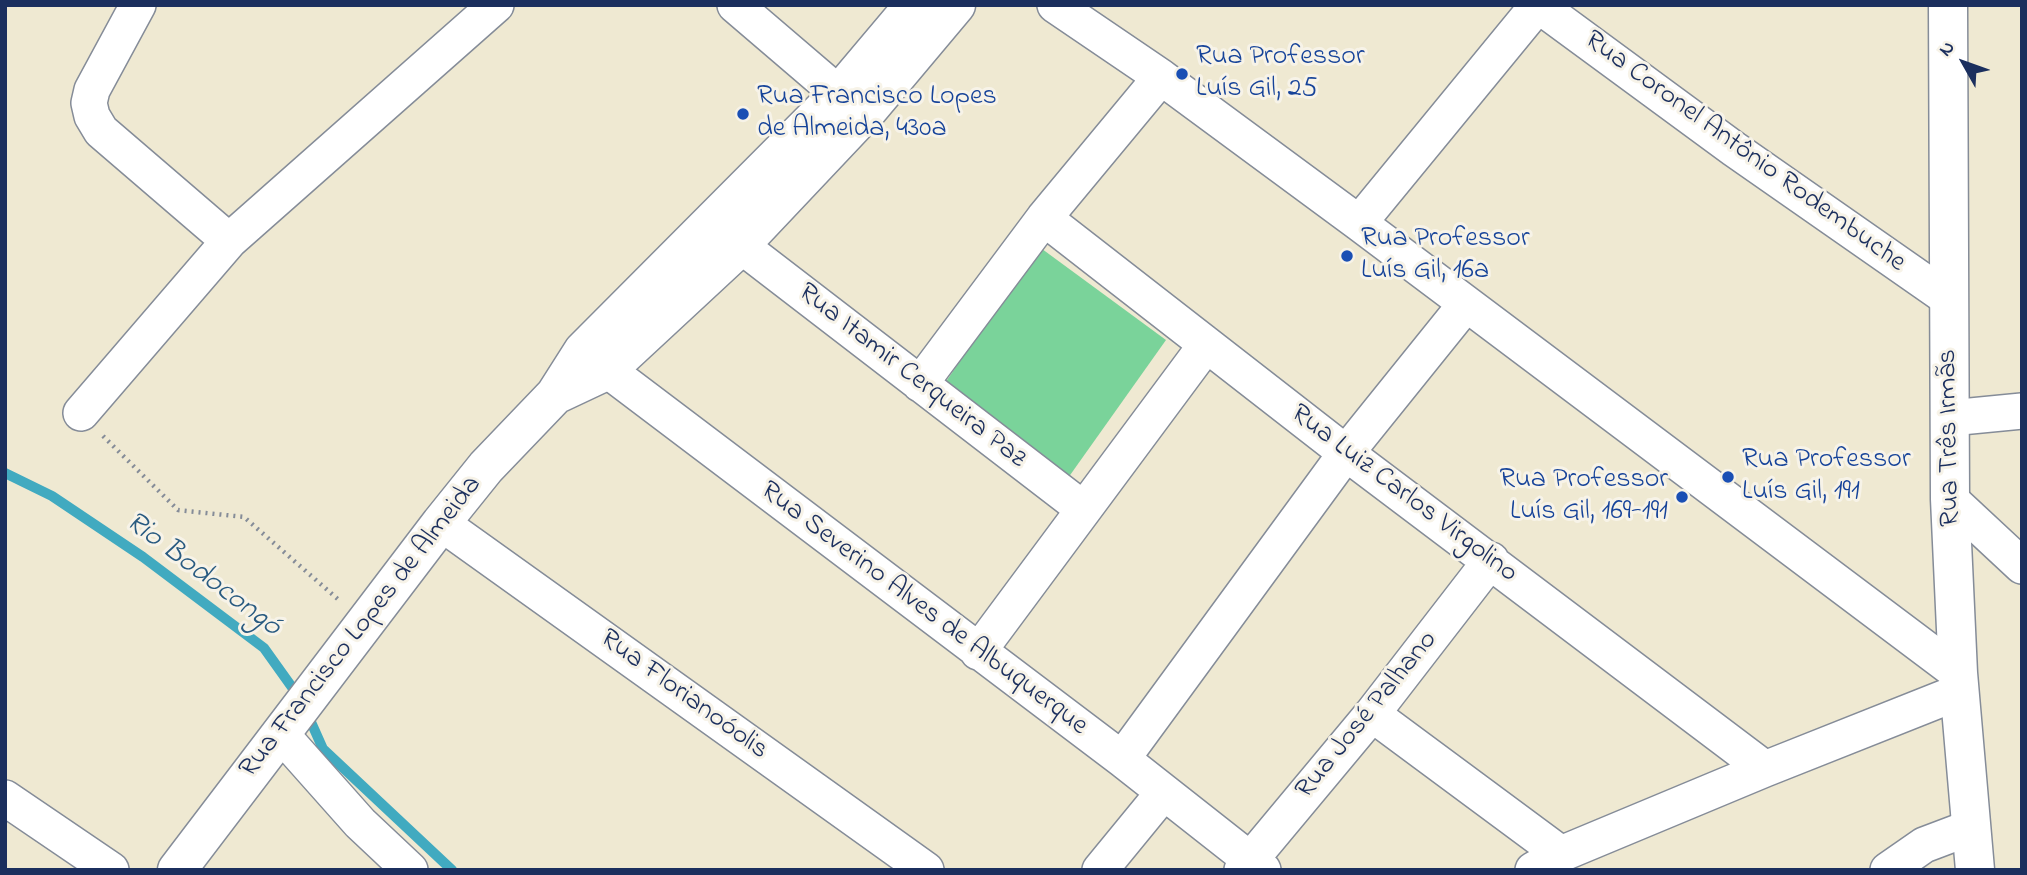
<!DOCTYPE html>
<meta charset="utf-8">
<style>
body{margin:0}
#map{position:relative;width:2027px;height:875px;overflow:hidden;background:#efe9d2;font-family:"Indie Flower",sans-serif}
canvas{display:block}
.frame{position:absolute;inset:0;border:7px solid #1b2f5e;pointer-events:none}
.north{position:absolute;left:1929px;top:28px;width:70px;height:70px;-webkit-text-stroke:5px #f7f3e8;paint-order:stroke;rotate:310deg;font-size:19px;font-weight:700;line-height:28px;text-align:center;color:#1b2f5e}
.north::after{content:'';display:block;margin:auto;width:24px;height:32px;background:#1b2f5e;clip-path:polygon(50% 0,100% 100%,50% 72%,0 100%)}
</style>
<div id="map">
<canvas width="2027" height="875"></canvas>
<div class="frame"></div>
<div class="north">N</div>
</div>
<script>
const g = document.querySelector('canvas').getContext('2d');
g.lineJoin = 'round';
function fill(path, color) { g.fillStyle = color; g.fill(path, 'evenodd'); }
const toPath = rows => new Path2D(rows.map(r => 'M' + r).join(''));
function trace(path, color, width, dash) { g.strokeStyle = color; g.lineWidth = width; g.lineCap = dash ? 'butt' : 'round'; g.setLineDash(dash || []); g.stroke(path); }
function drawText(font, color, halo, rows, align = 'center') {
  g.font = font + ' "Indie Flower",sans-serif'; g.lineWidth = 6; g.setLineDash([]); g.textBaseline = 'middle'; g.strokeStyle = halo; g.fillStyle = color; for (const [text, x, y, turn = 0] of rows) {
    g.save(); g.translate(x, y); g.rotate((+turn || 0) * Math.PI / 180); g.textAlign = isNaN(turn) ? turn : align; if (halo) g.strokeText(text, 0, 0); g.fillText(text, 0, 0); g.restore();
  }
}
fill(toPath([
 [1038,246,1166,340,1068,478,945,383]
]), '#7ad39a');
trace(toPath([
 [5,473,52,496,143,557,264,648,299,697],
 [307,713,323,749,452,870]
]), '#41aac0', 10);
const minor = toPath([
 [138,5,92,90,89,103,92,116,101,131,229,241],
 [735,5,839,94],
 [1055,5,1161,77,1359,223,1958,673],
 [1044,218,1346,453,1765,769],
 [1359,223,1538,5,1734,149,1949,299],
 [740,245,1082,508],
 [585,353,1122,759,1263,870],
 [920,384,1044,218,1161,77],
 [81,413,229,241,496,5],
 [1950,418,2022,411],
 [1950,499,2022,566],
 [441,523,926,870],
 [978,652,1206,345],
 [1372,714,1561,854],
 [280,733,360,823,410,870],
 [1122,759,1346,453,1466,304],
 [5,798,111,870],
 [1100,870,1164,792],
 [1242,870,1372,714,1491,560],
 [1533,870,1561,854,1765,769,1959,692],
 [1888,870,1924,845,1969,828]
]);
const tertiary = toPath([
 [1948,5,1950,499,1958,673,1975,870]
]);
const secondary = toPath([
 [555,395,606,371,730,256,867,111,956,5],
 [177,870,441,523,486,467,555,395,583,351,839,94,914,5]
]);
trace(minor, '#858c98', 38);
trace(tertiary, '#858c98', 41);
trace(secondary, '#858c98', 41);
trace(toPath([
 [103,436,178,510,244,517,340,601]
]), '#858c98', 4.5, [2, 5]);
trace(minor, '#fff', 35);
trace(tertiary, '#fff', 38);
trace(secondary, '#fff', 38);
for (const [x, y, r, color] of [
 [1182,74,7,"#1a4fb4"],
 [743,114,7,"#1a4fb4"],
 [1347,256,7,"#1a4fb4"],
 [1728,477,7,"#1a4fb4"],
 [1682,497,7,"#1a4fb4"]
]) { const dot = new Path2D(); dot.arc(x, y, r, 0, 2 * Math.PI); g.fillStyle = color; g.fill(dot); trace(dot, '#f7f3e8', 2.5); }
drawText('28px', '#164399', '#f7f3e8', [
 ["Rua Professor",1196,58],
 ["Luís Gil, 25",1196,90],
 ["Rua Francisco Lopes",757,98],
 ["de Almeida, 430a",757,130],
 ["Rua Professor",1361,240],
 ["Luís Gil, 16a",1361,272],
 ["Rua Professor",1742,461],
 ["Luís Gil, 191",1742,493],
 ["Rua Professor",1668,481,"right"],
 ["Luís Gil, 169-191",1668,513,"right"]
], 'left');
drawText('28px', '#1b2f5e', '#f7f3e8', [
 ["Rua Coronel Antônio Rodembuche",1744,153,36],
 ["Rua Itamir Cerqueira Paz",911,377,38],
 ["Rua Três Irmãs",1951,438,-91],
 ["Rua Luiz Carlos Virgolino",1403,495,37],
 ["Rua Severino Alves de Albuquerque",923,610,37],
 ["Rua Francisco Lopes de Almeida",362,628,-52],
 ["Rua Florianoóolis",683,696,36],
 ["Rua José Palhano",1368,716,-51]
]);
drawText('italic 30px', '#285a80', '#f7f3e8', [
 ["Rio Bodocongó",202,576,37]
]);
</script>
